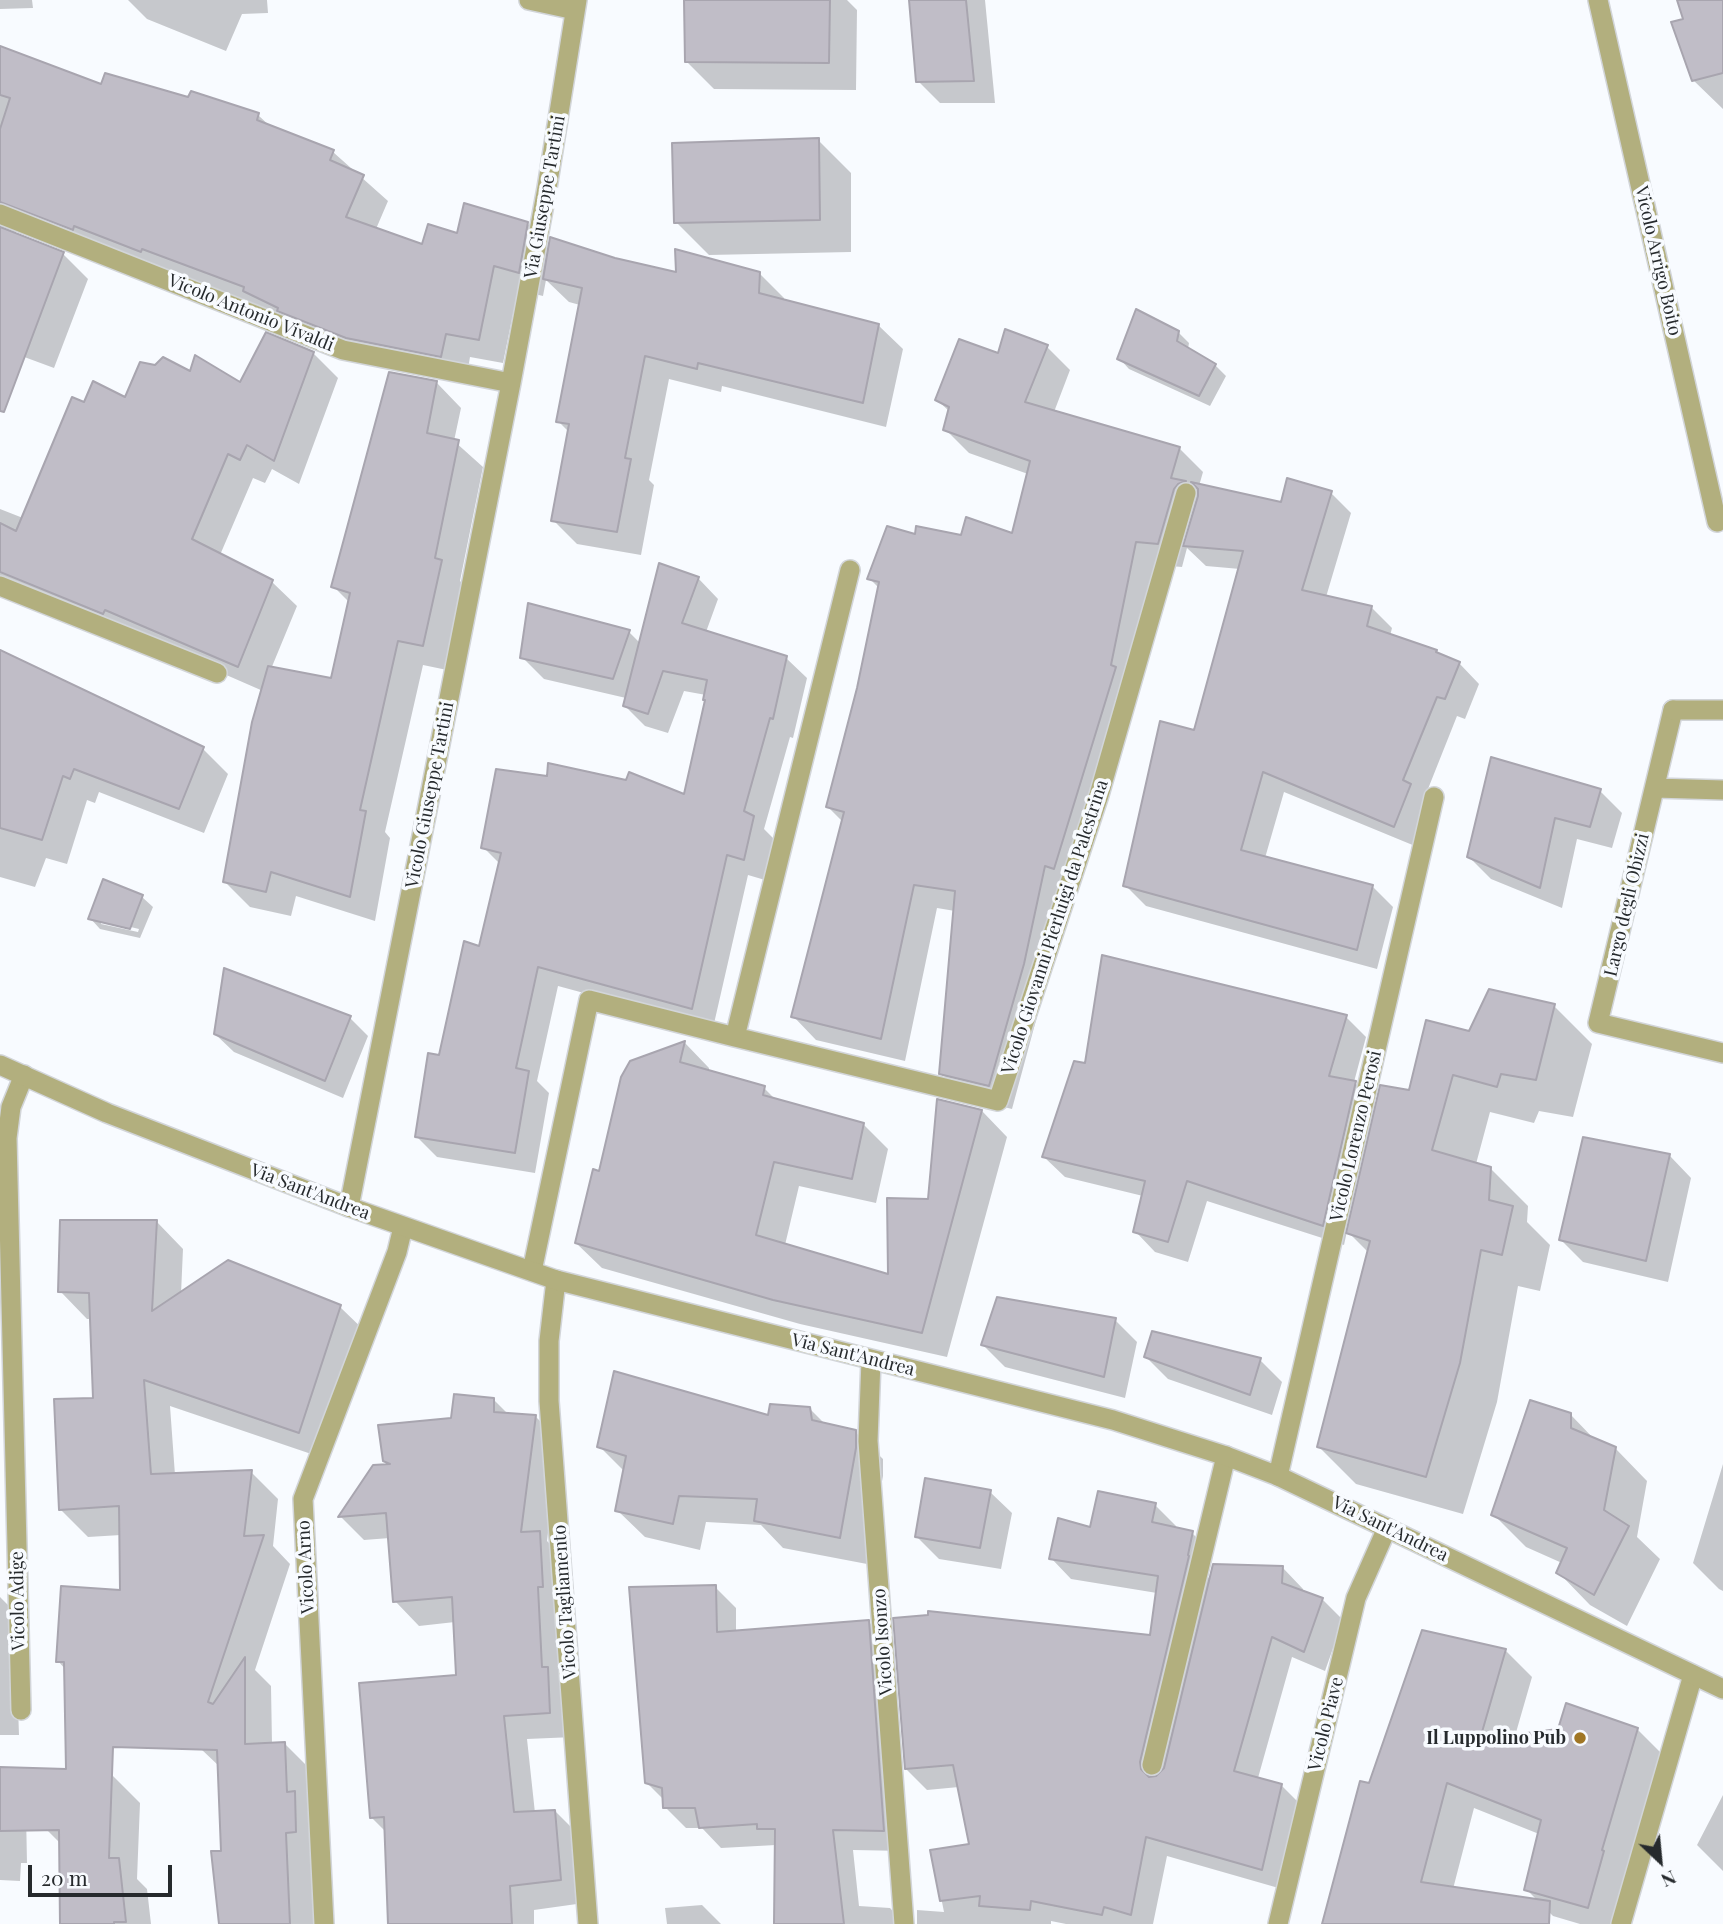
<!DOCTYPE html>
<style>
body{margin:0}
#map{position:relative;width:1723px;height:1924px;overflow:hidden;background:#f8fbff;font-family:"Playfair Display",serif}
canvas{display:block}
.north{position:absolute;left:1625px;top:1826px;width:70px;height:70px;-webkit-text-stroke:5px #f8fbff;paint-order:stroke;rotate:154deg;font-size:19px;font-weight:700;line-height:28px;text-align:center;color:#262a2d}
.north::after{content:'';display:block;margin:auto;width:24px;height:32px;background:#262a2d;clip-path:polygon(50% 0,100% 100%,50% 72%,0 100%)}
.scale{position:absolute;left:28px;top:1865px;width:144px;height:32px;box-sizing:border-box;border:4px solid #262a2d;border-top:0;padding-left:9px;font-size:21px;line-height:24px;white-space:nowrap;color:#262a2d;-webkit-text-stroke:5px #f8fbff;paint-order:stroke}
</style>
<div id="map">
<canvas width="1723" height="1924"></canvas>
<div class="north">N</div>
<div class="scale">20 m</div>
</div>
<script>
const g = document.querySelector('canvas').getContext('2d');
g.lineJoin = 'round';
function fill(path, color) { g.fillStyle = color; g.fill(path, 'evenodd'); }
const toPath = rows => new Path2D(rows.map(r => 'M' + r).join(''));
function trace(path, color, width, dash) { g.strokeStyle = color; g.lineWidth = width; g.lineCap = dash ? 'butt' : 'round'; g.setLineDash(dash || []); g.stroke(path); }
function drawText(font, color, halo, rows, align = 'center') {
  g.font = font + ' "Playfair Display",serif'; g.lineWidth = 7; g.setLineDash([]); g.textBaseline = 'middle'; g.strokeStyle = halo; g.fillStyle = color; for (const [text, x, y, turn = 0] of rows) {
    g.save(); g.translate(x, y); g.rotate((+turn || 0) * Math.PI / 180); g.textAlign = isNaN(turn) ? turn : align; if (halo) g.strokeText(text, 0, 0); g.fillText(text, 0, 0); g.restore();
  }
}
fill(toPath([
 [0,0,32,0,33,8,0,9],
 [128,0,267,0,268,13,242,14,226,51,147,19],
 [686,0,847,0,857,10,856,90,714,89,686,61],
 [911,0,985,0,995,103,940,103,918,81],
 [1679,0,1723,0,1723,109,1693,80,1685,20],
 [0,48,102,86,189,100,258,115,272,128,333,152,388,201,376,229,424,246,458,235,527,223,550,247,678,274,760,274,784,298,784,301,878,325,903,349,886,427,722,386,721,392,669,379,649,480,654,485,641,555,577,544,553,520,569,432,558,421,580,305,569,302,546,280,543,296,518,290,503,363,470,357,466,381,373,362,16,229,15,235,63,254,88,279,54,368,0,348],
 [818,140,851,173,851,252,709,255,676,222],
 [1178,332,1189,343,1188,349,1215,365,1226,376,1210,406,1129,369,1119,358],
 [1047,347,1070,370,1054,412,1180,449,1203,472,1199,486,1282,504,1331,493,1351,513,1326,597,1371,607,1392,628,1390,636,1436,651,1459,663,1479,684,1465,719,1457,716,1424,799,1415,846,1284,792,1265,858,1372,886,1393,907,1377,969,1146,906,1125,885,1196,732,1240,569,1206,566,1187,548,1182,567,1159,565,1139,692,1077,891,1068,889,1045,987,1012,1109,964,1097,941,1073,955,911,937,908,905,1061,816,1040,793,1016,843,822,828,807,858,688,880,589,869,578,916,537,1014,535,1028,474,969,453,945,429,949,411,937,400,999,356],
 [313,353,338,378,299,484,272,469,265,483,253,478,220,555,272,582,297,606,271,669,332,680,350,603,333,586,436,382,461,408,454,441,483,467,460,581,466,587,447,670,423,665,385,832,390,838,375,921,296,896,291,916,250,907,225,882,263,691,130,633,0,585,0,509,23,518,84,404,126,399,191,374,241,384],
 [698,578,718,599,706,632,786,658,807,678,793,738,790,737,764,829,774,839,765,880,748,875,713,1028,558,986,537,1081,549,1093,535,1173,437,1157,417,1137,440,1057,480,949,500,864,483,847,685,796,707,701,706,695,684,691,668,733,645,726,624,705,626,698,544,679,522,657,529,605,629,632,640,643],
 [0,652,203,749,228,774,204,833,99,792,95,803,87,800,67,864,46,858,35,887,0,877],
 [1600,791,1622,813,1612,848,1577,839,1562,908,1491,879,1469,857],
 [104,881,142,897,153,907,140,938,100,929,90,918],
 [101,920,139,929,138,932,101,924],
 [1554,1006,1592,1044,1573,1117,1539,1111,1534,1123,1490,1112,1476,1164,1490,1168,1528,1206,1527,1222,1550,1245,1540,1291,1518,1286,1497,1402,1463,1514,1356,1484,1319,1447,1369,1253,1347,1231,1344,1245,1207,1201,1188,1262,1155,1252,1135,1231,1143,1196,1065,1177,1044,1157,1086,1065,1346,1017,1366,1037,1354,1082,1378,1105,1411,1092,1470,1033],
 [350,1018,368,1036,343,1098,234,1052,215,1034],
 [685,1043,709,1068,709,1072,764,1088,776,1100,863,1124,888,1149,876,1203,799,1186,785,1245,890,1276,929,1201,982,1111,1007,1137,947,1357,800,1324,602,1268,576,1243,601,1173,632,1063],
 [1670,1156,1691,1178,1668,1282,1583,1262,1561,1240],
 [156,1221,183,1249,181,1294,228,1262,340,1307,368,1334,326,1459,170,1406,175,1475,251,1472,278,1499,273,1546,290,1564,255,1670,271,1686,272,1744,285,1744,312,1771,315,1924,220,1924,223,1853,220,1767,201,1749,66,1670,58,1661,122,1592,121,1535,88,1537,61,1510,94,1400,92,1319,87,1319,60,1291],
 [1115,1320,1137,1342,1125,1398,1005,1367,983,1345],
 [1146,1357,1260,1360,1282,1382,1272,1415,1168,1379],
 [493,1399,509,1415,535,1416,559,1440,547,1541,563,1557,574,1737,527,1739,535,1813,555,1811,579,1835,584,1903,534,1910,534,1924,390,1924,386,1832,372,1818,458,1677,455,1622,419,1626,395,1601,390,1538,364,1540,341,1517,390,1466,385,1461,452,1420],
 [809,1408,826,1425,855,1432,883,1459,883,1476,867,1564,783,1548,761,1525,706,1522,700,1550,645,1537,617,1510,625,1472,599,1446],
 [1570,1414,1596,1441,1615,1448,1647,1481,1637,1537,1660,1559,1627,1626,1590,1605,1558,1572,1562,1563,1526,1547,1493,1514],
 [1723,1464,1723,1591,1719,1589,1693,1563],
 [990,1492,1012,1513,1001,1569,939,1559,917,1537],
 [1155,1505,1176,1526,1175,1529,1192,1533,1213,1554,1208,1577,1211,1580,1283,1568,1303,1589,1303,1592,1322,1599,1343,1620,1325,1671,1292,1657,1258,1778,1281,1785,1302,1806,1282,1889,1167,1856,1153,1924,1066,1924,1051,1921,1051,1924,917,1924,917,1910,944,1912,932,1852,971,1845,959,1787,927,1790,906,1769,1151,1637,1157,1593,1071,1579,1051,1558,1092,1530],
 [715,1587,736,1608,736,1632,868,1621,889,1642,904,1851,853,1850,859,1906,890,1908,905,1924,776,1924,776,1845,721,1848,702,1828,686,1828,665,1807,664,1800,647,1783],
 [0,1597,13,1610,16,1648,19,1735,0,1735],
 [1423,1632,1506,1651,1532,1677,1515,1736,1637,1729,1664,1756,1617,1924,1580,1924,1553,1916,1526,1889,1539,1834,1474,1808,1453,1889,1528,1924,1323,1924,1330,1892,1332,1893],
 [111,1774,140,1803,137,1879,147,1889,151,1924,61,1924,61,1844,47,1830],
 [0,1787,26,1813,27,1863,21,1863,20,1881,0,1880],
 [1723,1795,1723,1871,1697,1845],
 [702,1905,721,1924,667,1924,665,1908]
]), '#0003');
const building = toPath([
 [684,0,830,0,829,63,685,62,684,0],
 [909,0,966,0,974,81,916,82,909,0],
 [1677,0,1723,0,1723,73,1692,81,1671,22,1683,19,1677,0],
 [0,46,101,84,105,73,188,97,191,91,259,113,257,120,334,150,330,160,364,175,346,217,422,244,428,224,457,233,464,203,528,222,519,273,494,266,479,340,446,334,441,357,346,338,277,311,278,308,243,291,244,287,142,249,141,252,74,226,73,230,0,202,0,129,10,98,0,95,0,46],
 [819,138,820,220,674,223,672,143,819,138],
 [0,227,64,252,4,412,0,411,0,227],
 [550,237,615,258,676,272,675,249,760,272,759,293,879,324,863,403,698,363,697,369,645,356,625,458,631,459,617,532,551,521,569,424,556,422,582,288,543,279,550,237],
 [1136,309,1179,331,1177,341,1216,364,1199,396,1117,359,1136,309],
 [1005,329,1048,345,1025,402,1180,447,1171,478,1186,481,1178,484,1174,489,1158,544,1136,542,1111,665,1116,667,1054,869,1045,866,1024,964,989,1086,939,1074,955,891,914,885,881,1039,791,1017,844,812,826,807,857,688,879,582,867,579,887,526,915,534,916,526,961,535,966,517,1012,533,1030,461,943,430,949,407,935,400,959,339,998,353,1005,329],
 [266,332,314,352,274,461,247,445,240,460,228,454,192,539,273,580,238,667,105,610,103,614,0,572,0,523,16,531,72,397,84,402,93,381,125,397,140,362,155,365,163,357,190,371,195,355,240,382,266,332],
 [389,372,437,381,427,433,459,440,435,558,442,560,423,646,398,641,360,810,366,811,350,897,271,872,266,892,223,882,252,722,268,666,331,678,350,593,331,587,389,372],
 [1287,478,1332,491,1302,590,1372,606,1367,626,1437,650,1436,652,1460,662,1445,699,1437,697,1403,780,1411,784,1394,827,1263,772,1241,850,1373,885,1357,950,1123,886,1160,721,1194,730,1243,551,1183,546,1198,496,1198,489,1191,482,1281,502,1287,478],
 [659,563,699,577,682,623,787,656,773,719,770,718,744,811,754,816,744,860,727,855,692,1009,538,967,516,1068,529,1071,515,1153,415,1137,428,1053,439,1055,464,941,479,946,501,853,481,848,496,769,547,776,548,763,626,780,629,772,684,794,705,700,703,700,707,680,663,671,648,714,623,706,659,563],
 [528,603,630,630,613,679,520,658,528,603],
 [0,650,204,747,179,809,74,769,70,779,63,776,42,840,0,828,0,650],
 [1491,757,1601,789,1590,827,1555,818,1540,888,1467,857,1491,757],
 [103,879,143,895,130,929,88,919,103,879],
 [1102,955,1347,1015,1329,1076,1356,1081,1323,1226,1187,1181,1168,1242,1133,1232,1145,1181,1042,1157,1074,1061,1085,1063,1102,955],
 [224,968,351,1016,325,1081,214,1034,224,968],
 [1489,989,1555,1004,1536,1080,1501,1074,1497,1087,1453,1075,1432,1150,1491,1167,1489,1200,1513,1206,1502,1255,1481,1250,1460,1363,1426,1477,1317,1447,1370,1241,1346,1233,1380,1085,1409,1090,1426,1020,1469,1031,1489,989],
 [685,1041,680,1062,765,1086,763,1095,864,1123,852,1179,774,1162,756,1235,888,1274,887,1198,928,1199,937,1099,982,1110,922,1333,773,1300,575,1243,593,1169,599,1171,621,1077,630,1061,685,1041],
 [1583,1137,1670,1154,1646,1261,1559,1240,1583,1137],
 [60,1220,157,1220,152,1311,228,1260,341,1305,299,1433,144,1380,151,1474,252,1470,244,1536,264,1535,208,1702,213,1704,245,1657,245,1744,285,1742,287,1792,295,1791,296,1832,286,1833,290,1924,219,1924,211,1851,221,1851,217,1750,113,1747,109,1858,119,1858,126,1922,114,1922,114,1924,60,1924,59,1830,0,1831,0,1767,66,1769,64,1662,56,1662,61,1586,120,1590,119,1506,59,1510,54,1399,93,1398,89,1293,58,1292,60,1220],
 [997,1297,1116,1318,1104,1377,981,1345,997,1297],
 [1152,1331,1261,1358,1250,1395,1144,1357,1152,1331],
 [614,1371,768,1415,770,1404,810,1407,812,1420,856,1430,856,1448,840,1538,754,1521,757,1499,679,1496,673,1524,615,1511,626,1456,597,1447,614,1371],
 [454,1394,494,1398,494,1412,536,1415,521,1532,540,1531,543,1587,538,1587,542,1667,548,1667,550,1713,504,1716,514,1812,555,1810,561,1880,510,1886,512,1924,388,1924,384,1817,370,1818,359,1683,456,1675,452,1597,393,1602,386,1513,338,1517,373,1465,390,1464,383,1461,378,1425,451,1418,454,1394],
 [1530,1400,1571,1413,1571,1428,1616,1447,1604,1510,1629,1526,1594,1595,1556,1573,1567,1548,1491,1515,1530,1400],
 [925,1478,991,1490,980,1548,915,1537,925,1478],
 [1098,1491,1156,1503,1152,1522,1193,1531,1188,1555,1189,1556,1140,1762,1141,1769,1149,1777,1156,1776,1164,1768,1213,1564,1283,1566,1282,1583,1323,1598,1304,1652,1272,1637,1234,1771,1282,1784,1262,1870,1146,1837,1131,1915,1104,1907,1102,1915,1031,1901,1030,1910,979,1906,980,1896,940,1901,930,1850,969,1844,953,1765,905,1769,893,1618,928,1615,928,1611,1150,1635,1158,1576,1049,1559,1058,1518,1090,1527,1098,1491],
 [716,1585,717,1632,869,1620,884,1831,833,1830,844,1924,774,1924,775,1829,757,1829,757,1824,699,1828,695,1808,663,1808,662,1788,645,1783,629,1587,716,1585],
 [1422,1630,1506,1649,1480,1739,1558,1729,1566,1703,1638,1728,1602,1850,1604,1851,1588,1908,1524,1890,1541,1820,1447,1783,1421,1882,1550,1901,1549,1924,1322,1924,1360,1781,1369,1783,1422,1630]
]);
fill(building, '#c0bdc7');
trace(building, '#a8a5af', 2);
const service = toPath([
 [1673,710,1598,1023,1723,1053],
 [1655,788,1723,790],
 [1152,1765,1226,1456]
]);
const minor = toPath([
 [529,0,575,10],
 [1598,0,1717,522],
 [0,214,343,350,511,383],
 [850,570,735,1037,998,1101,1099,795,1186,493],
 [0,586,217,673],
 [1673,710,1723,710],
 [349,1207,511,383,547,188,577,0],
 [532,1271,589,1000,735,1037],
 [556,1280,549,1341,549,1401,588,1924],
 [871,1360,868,1441,904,1924],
 [1278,1476,1434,797],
 [21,1710,7,1138,11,1107,24,1075],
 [324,1924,303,1499,397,1252,403,1227],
 [1278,1924,1356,1598,1387,1528],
 [1621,1924,1693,1675]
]);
const tertiary = toPath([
 [0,1065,107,1113,349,1207,556,1280,1113,1420,1226,1456,1278,1476,1723,1689]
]);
trace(service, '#d2d5d9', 22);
trace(minor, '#d2d5d9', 22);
trace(tertiary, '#d2d5d9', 22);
trace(service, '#b2af7e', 19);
trace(minor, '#b2af7e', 19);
trace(tertiary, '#b2af7e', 19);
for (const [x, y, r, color] of [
 [1580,1738,7,"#a07625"]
]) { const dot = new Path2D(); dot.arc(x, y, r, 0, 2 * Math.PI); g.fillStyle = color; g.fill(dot); trace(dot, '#f8fbff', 2.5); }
drawText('18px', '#262a2d', '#f8fbff', [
 ["Via Giuseppe Tartini",545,197,-80],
 ["Vicolo Arrigo Boito",1658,261,77],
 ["Vicolo Antonio Vivaldi",251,313,22],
 ["Vicolo Giuseppe Tartini",430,795,-79],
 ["Largo degli Obizzi",1627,905,-77],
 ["Vicolo Giovanni Pierluigi da Palestrina",1055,927,-72],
 ["Vicolo Lorenzo Perosi",1356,1136,-77],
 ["Via Sant'Andrea",310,1192,21],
 ["Via Sant'Andrea",853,1355,14],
 ["Via Sant'Andrea",1390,1529,26],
 ["Vicolo Arno",306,1567,-93],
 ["Vicolo Adige",18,1601,-91],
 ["Vicolo Tagliamento",565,1602,-94],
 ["Vicolo Isonzo",883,1642,-94],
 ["Vicolo Piave",1326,1724,-76]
]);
drawText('bold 18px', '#262a2d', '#f8fbff', [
 ["Il Luppolino Pub",1566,1738]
], 'right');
</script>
